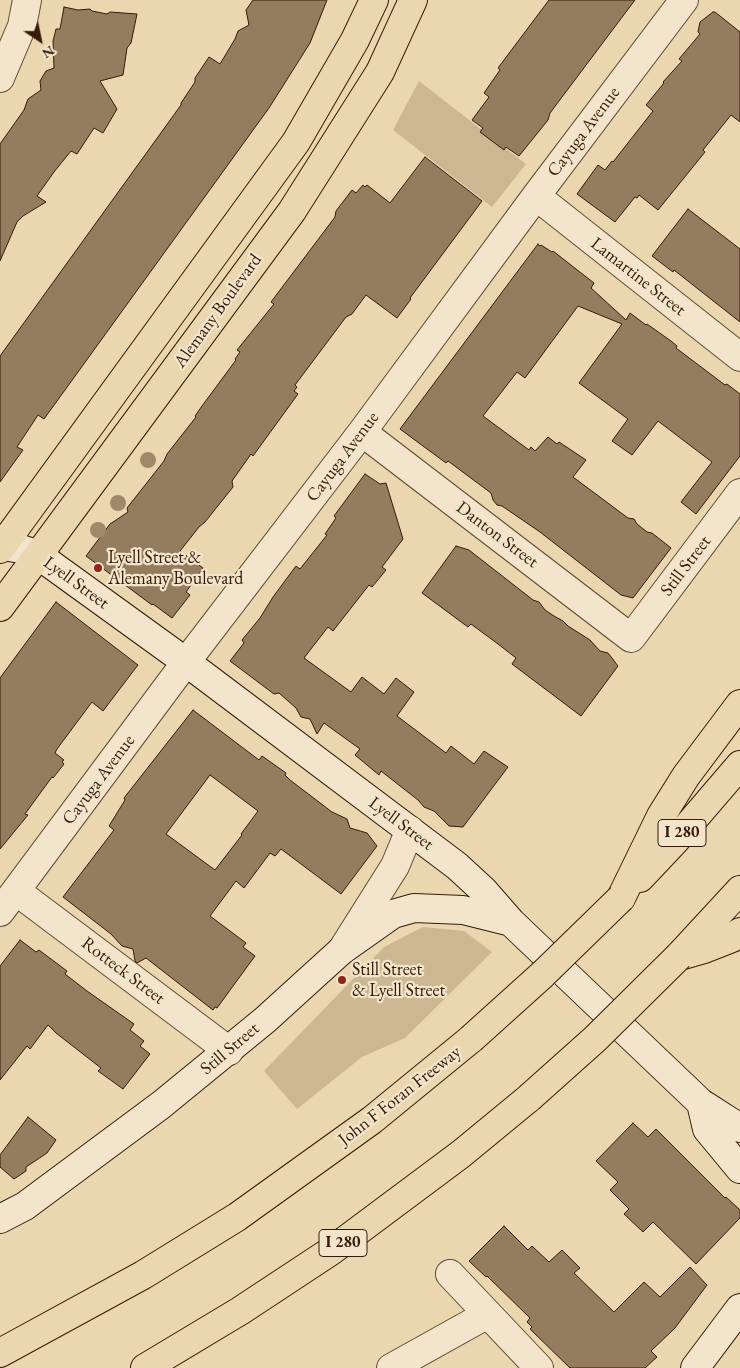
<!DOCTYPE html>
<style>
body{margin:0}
#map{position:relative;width:740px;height:1368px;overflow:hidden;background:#ebd7af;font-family:"EB Garamond",serif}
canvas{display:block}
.north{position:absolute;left:15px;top:15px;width:50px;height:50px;-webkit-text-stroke:4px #f2e5cb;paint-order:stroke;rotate:146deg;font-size:14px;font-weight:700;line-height:20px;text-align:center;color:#361a07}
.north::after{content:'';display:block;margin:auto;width:18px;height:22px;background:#361a07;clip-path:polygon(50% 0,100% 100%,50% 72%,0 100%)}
</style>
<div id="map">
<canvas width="740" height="1368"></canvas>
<div class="north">N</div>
</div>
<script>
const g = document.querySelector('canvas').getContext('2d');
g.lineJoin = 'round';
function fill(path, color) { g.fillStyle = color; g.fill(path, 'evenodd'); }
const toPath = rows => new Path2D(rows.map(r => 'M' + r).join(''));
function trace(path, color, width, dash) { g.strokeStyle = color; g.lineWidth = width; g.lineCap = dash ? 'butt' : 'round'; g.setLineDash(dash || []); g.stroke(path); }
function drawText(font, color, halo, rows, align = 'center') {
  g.font = font + ' "EB Garamond",serif'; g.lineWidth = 4.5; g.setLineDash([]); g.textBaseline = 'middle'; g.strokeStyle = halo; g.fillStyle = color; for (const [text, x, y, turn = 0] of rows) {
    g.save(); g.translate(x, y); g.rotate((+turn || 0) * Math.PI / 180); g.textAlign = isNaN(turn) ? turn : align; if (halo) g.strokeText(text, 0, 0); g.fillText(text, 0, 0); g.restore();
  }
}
fill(toPath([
 [419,81,526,164,492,207,393,130],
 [423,927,464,931,492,952,405,1038,362,1057,297,1109,264,1071,384,947]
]), '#ccb792');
const building = toPath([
 [253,0,327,0,310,43,269,108,44,419,38,415,17,447,23,450,0,482,0,356,181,105,181,103,195,82,195,78,209,57,220,64,235,39,238,31,249,25,246,10,253,0],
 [549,0,635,0,550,113,548,120,519,156,506,147,504,150,480,132,483,128,472,120,489,97,484,93,500,70,498,68,549,0],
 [64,7,78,10,90,9,92,11,107,14,110,12,137,14,131,43,127,48,123,75,100,81,117,109,103,133,94,128,77,154,71,151,54,172,37,196,46,202,23,216,17,222,0,261,0,144,24,110,28,99,41,90,40,81,46,71,54,68,53,41,56,29,60,29,64,7],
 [713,12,715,12,740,32,740,122,731,115,703,150,705,152,658,210,639,195,637,198,635,197,615,222,577,194,598,165,605,170,612,161,613,162,653,111,646,105,664,83,663,82,682,61,679,59,700,34,698,32,700,22,713,12],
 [425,157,482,201,410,298,411,299,397,318,366,295,352,314,346,317,295,385,297,387,294,391,298,394,253,456,251,454,232,481,233,487,205,522,199,527,180,551,203,568,186,592,190,595,172,618,153,604,152,605,86,556,110,524,128,512,127,508,164,461,167,454,196,417,195,416,202,406,236,360,235,359,240,352,237,350,274,304,271,302,335,217,336,211,352,190,356,193,363,185,365,187,367,185,390,203,425,157],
 [688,209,740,249,740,322,674,270,673,272,652,256,688,209],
 [538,244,540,246,541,245,552,252,553,251,594,283,591,288,626,320,630,313,646,325,647,324,671,341,677,346,676,348,725,385,727,384,740,394,740,456,696,514,681,502,712,462,658,421,632,455,612,441,628,419,579,383,622,324,578,306,525,378,517,372,483,416,529,450,531,447,535,451,548,437,557,444,559,442,586,460,573,477,628,518,634,519,637,524,647,532,652,533,671,548,633,598,621,595,540,532,502,506,497,505,493,500,491,493,448,461,446,463,400,429,538,244],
 [365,474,380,484,386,483,403,539,382,567,386,570,372,587,369,585,333,631,328,627,304,658,351,692,362,677,384,694,396,678,414,692,397,716,446,753,451,746,474,764,484,751,508,767,463,827,449,826,434,811,424,807,418,800,381,771,379,775,355,755,360,749,324,723,317,734,310,719,301,717,296,708,279,693,274,694,230,661,244,643,242,640,260,618,273,597,296,566,300,569,327,535,325,534,336,518,334,516,365,474],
 [456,546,469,550,533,600,539,602,545,610,554,616,563,621,568,626,590,640,600,651,608,653,612,658,618,666,581,716,512,664,516,658,498,644,471,624,468,627,422,593,456,546],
 [56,602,138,665,103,711,92,702,57,749,55,753,64,760,62,762,64,764,53,778,52,777,25,814,28,815,0,849,0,678,56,602],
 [193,710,259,760,262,756,286,773,285,775,290,780,332,812,347,819,350,828,367,833,377,846,341,894,281,849,275,856,270,853,244,888,236,881,210,916,246,943,243,947,255,956,217,1008,215,1007,213,1010,146,958,137,963,135,961,133,949,122,946,111,934,63,897,114,830,109,826,125,800,124,798,193,710],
 [210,775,258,811,241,834,242,835,215,870,166,834,210,775],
 [20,940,36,952,39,950,67,971,65,974,87,991,134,1024,130,1030,144,1041,140,1046,150,1054,123,1089,98,1071,101,1068,56,1033,48,1025,30,1049,27,1046,0,1080,0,966,20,940],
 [28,1117,56,1140,47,1153,26,1167,26,1171,14,1179,0,1167,0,1155,28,1117],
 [633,1123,648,1137,656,1129,725,1198,726,1197,740,1210,740,1218,696,1264,653,1222,643,1232,624,1214,629,1209,610,1190,618,1182,596,1161,633,1123],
 [504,1226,528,1250,532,1246,549,1262,562,1250,580,1268,574,1273,614,1312,644,1282,660,1297,690,1267,707,1285,675,1328,651,1351,657,1357,645,1368,570,1368,530,1329,532,1327,527,1322,530,1318,487,1276,486,1277,469,1261,504,1226]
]);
fill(building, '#947c5e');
trace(building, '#361a07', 1);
const street = toPath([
 [0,78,22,26,27,0],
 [536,196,740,357],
 [362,432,631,638,740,493],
 [16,891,229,1051],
 [0,912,186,662,362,432,536,196,684,0],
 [342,950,395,866,410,830],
 [450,1274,539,1368],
 [391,1368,488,1314]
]);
const secondary = toPath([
 [3,546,21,549,38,555,186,662,457,866,483,890,511,922,701,1103,740,1128],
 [701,1103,707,1129,740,1169],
 [0,1219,25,1206,161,1105,265,1020,342,950,393,914,414,908,463,910,511,922],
 [695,1368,740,1308]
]);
const primary = toPath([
 [0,549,296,142,355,40,374,0],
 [0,607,292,211,380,72,413,0]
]);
const highway = toPath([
 [640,878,674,842,740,765],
 [621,898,661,816,686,776,740,704],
 [683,955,704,949,732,938,740,932],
 [679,956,740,890],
 [0,1353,143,1275,237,1217,372,1120,471,1039],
 [145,1368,240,1311,331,1251,461,1154,529,1098]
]);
trace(street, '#634931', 30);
trace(secondary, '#361a07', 30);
trace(primary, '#361a07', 30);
trace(highway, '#361a07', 30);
trace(street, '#f2e5cb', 28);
trace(secondary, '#f2e5cb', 28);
trace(primary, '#ebd7af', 28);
trace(highway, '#ebd7af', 28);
const highwayBridge = toPath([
 [471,1039,542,975,621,898],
 [529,1098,595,1039,679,956]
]);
trace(highwayBridge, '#361a07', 30, []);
trace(highwayBridge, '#ebd7af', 28);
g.fillStyle = '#a0896a';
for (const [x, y] of [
 [148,460],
 [118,503],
 [98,530]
]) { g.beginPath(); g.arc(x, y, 8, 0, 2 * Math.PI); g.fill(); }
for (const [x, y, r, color] of [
 [98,568,5,"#8f2418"],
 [342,980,5,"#8f2418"]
]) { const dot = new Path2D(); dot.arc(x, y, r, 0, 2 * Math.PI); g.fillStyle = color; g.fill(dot); trace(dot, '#f2e5cb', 2); }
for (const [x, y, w] of [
 [682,833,48],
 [343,1243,48]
]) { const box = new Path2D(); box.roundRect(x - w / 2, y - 13.5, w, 27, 4); g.fillStyle = '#f2e5cb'; g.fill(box); trace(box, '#361a07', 1); }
drawText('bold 16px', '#361a07', null, [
 ["I 280",682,833],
 ["I 280",343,1243]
]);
drawText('18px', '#361a07', '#f2e5cb', [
 ["Cayuga Avenue",584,132,-53],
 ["Lamartine Street",638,277,38],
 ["Alemany Boulevard",218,311,-54],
 ["Cayuga Avenue",343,457,-53],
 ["Danton Street",497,535,37],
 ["Still Street",686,566,-53],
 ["Lyell Street",76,583,36],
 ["Cayuga Avenue",99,780,-53],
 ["Lyell Street",401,824,37],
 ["Rotteck Street",123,971,37],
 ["Still Street",230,1049,-40],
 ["John F Foran Freeway",400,1096,-38]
]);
drawText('18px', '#361a07', '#f2e5cb', [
 ["Lyell Street &",108,558],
 ["Alemany Boulevard",108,579],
 ["Still Street",352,970],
 ["& Lyell Street",352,991]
], 'left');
</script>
